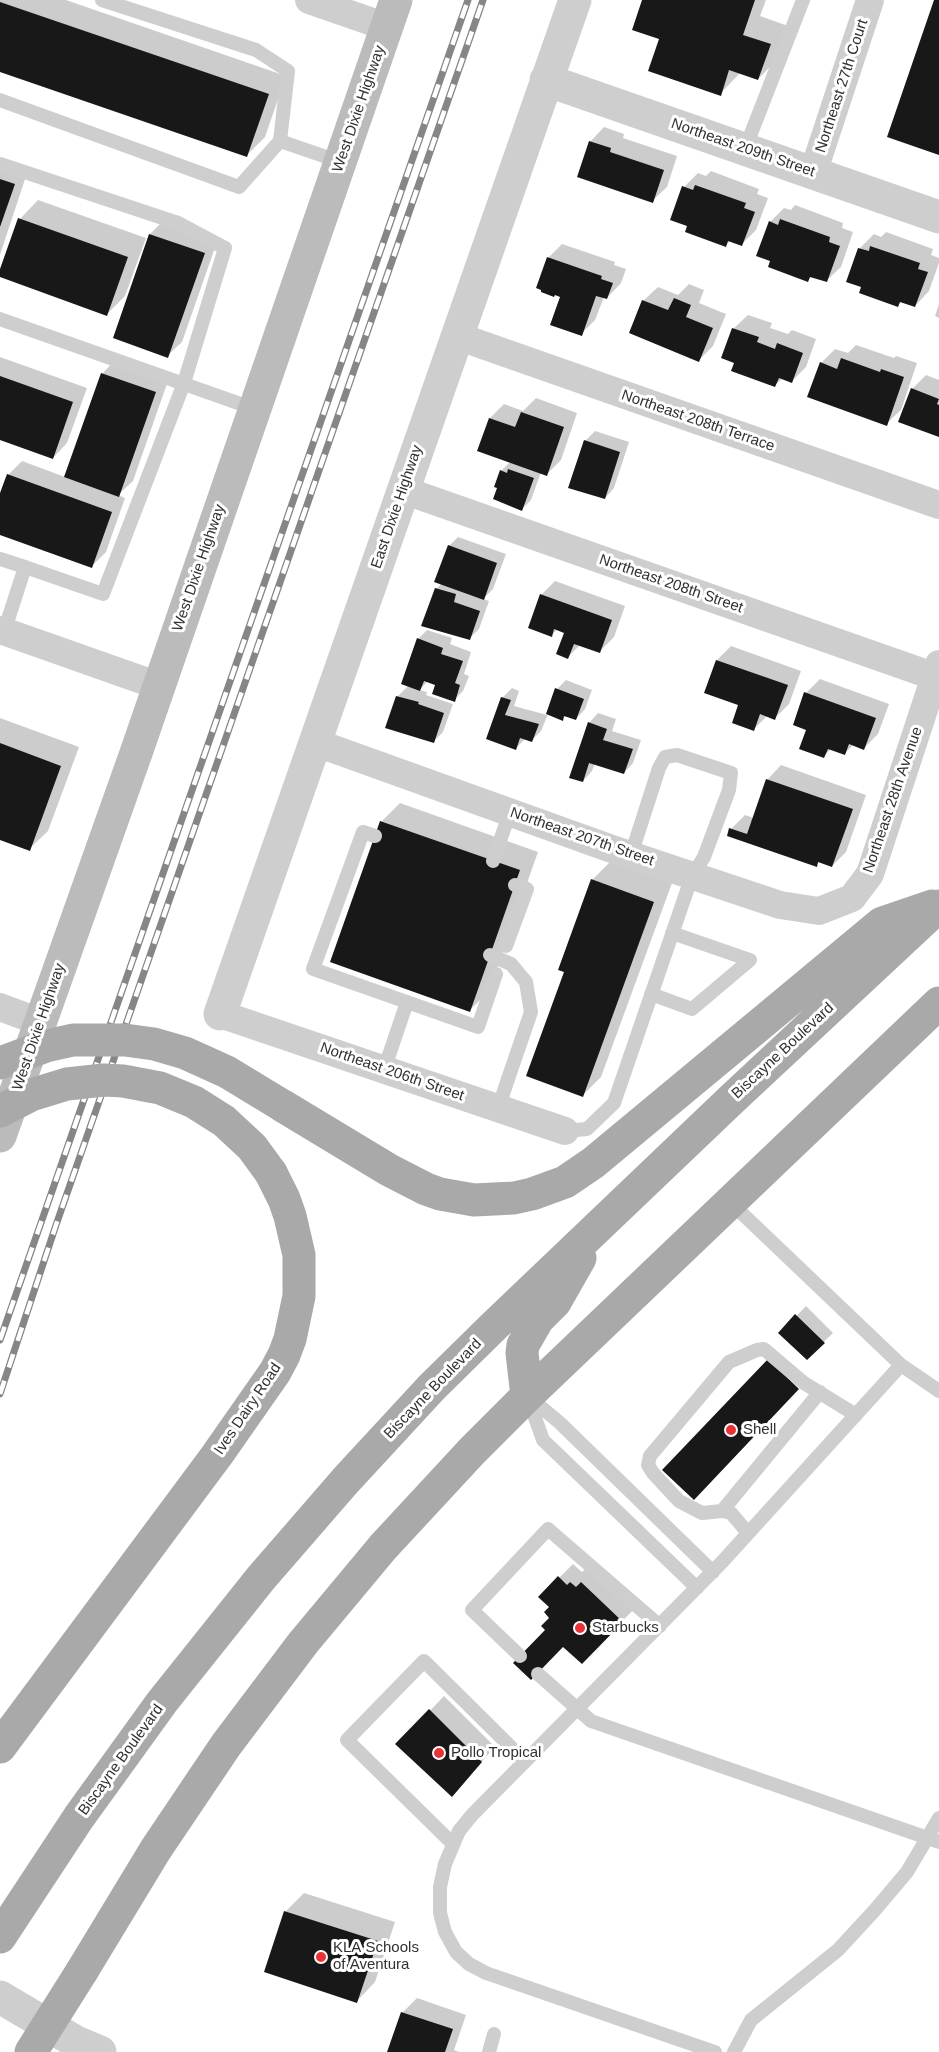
<!DOCTYPE html>
<style>
body{margin:0}
canvas{display:block;background:#fff}
</style>
<canvas width="939" height="2052"></canvas>
<script>
const g = document.querySelector('canvas').getContext('2d');
g.lineJoin = 'round';
function fill(path, color) { g.fillStyle = color; g.fill(path, 'evenodd'); }
const toPath = rows => new Path2D(rows.map(r => 'M' + r).join(''));
function trace(path, color, width, dash) { g.strokeStyle = color; g.lineWidth = width; g.lineCap = dash ? 'butt' : 'round'; g.setLineDash(dash || []); g.stroke(path); }
function drawText(font, color, halo, rows, align = 'center') {
  g.font = font + ' Helvetica,sans-serif'; g.lineWidth = 6; g.setLineDash([]); g.textBaseline = 'middle'; g.strokeStyle = halo; g.fillStyle = color; for (const [text, x, y, turn = 0] of rows) {
    g.save(); g.translate(x, y); g.rotate((+turn || 0) * Math.PI / 180); g.textAlign = isNaN(turn) ? turn : align; if (halo) g.strokeText(text, 0, 0); g.fillText(text, 0, 0); g.restore();
  }
}
fill(toPath([
 [0,0,66,0,286,76,265,137,247,155,0,71],
 [644,0,766,0,760,16,788,26,777,60,758,79,740,73,720,94,661,38],
 [604,127,624,134,623,138,677,156,667,187,652,201,590,142],
 [0,161,28,170,0,255],
 [711,171,759,189,757,194,768,198,756,230,742,244,731,240,726,245,689,225,684,187,698,173,706,176],
 [38,200,146,238,125,296,107,314,0,276,20,219],
 [795,205,843,223,842,228,853,232,841,267,826,281,812,276,808,280,770,222,784,208,791,210],
 [164,220,218,239,182,342,167,356,114,337,150,234],
 [886,232,933,249,931,255,939,258,939,263,929,291,915,306,902,301,898,305,863,287,848,281,860,248,874,234,881,237],
 [562,244,615,262,614,265,626,269,621,283,607,298,604,297,595,320,581,334,562,296,548,258],
 [689,284,704,290,699,303,726,314,713,346,699,360,643,301,658,287,678,295],
 [939,304,939,318,935,316],
 [748,315,772,323,770,328,788,334,792,330,816,339,806,367,792,381,783,378,775,385,736,362,733,329],
 [856,345,894,358,896,356,917,363,901,410,886,424,821,363,835,349,848,353],
 [0,357,87,388,67,443,53,458,0,439],
 [116,359,169,378,133,481,118,495,125,498,106,552,92,566,0,533,0,497,8,475,22,461,65,477,102,374],
 [926,375,939,380,939,435,912,389],
 [536,398,577,413,561,460,547,474,541,472,531,500,522,509,501,471,511,461,490,418,504,404,523,411],
 [595,431,629,442,614,488,605,498,585,441],
 [458,537,506,554,493,589,483,599,489,601,479,629,470,638,423,625,437,588,442,583,449,546],
 [555,581,625,606,614,637,600,651,580,645,568,657,566,632,558,629,551,635,541,595],
 [427,630,452,638,450,644,471,652,464,674,469,676,463,691,454,700,437,684,428,681,419,690,427,692,426,695,453,704,443,732,434,741,397,697,409,685,418,639],
 [731,646,801,671,789,704,775,718,768,715,754,729,717,660],
 [820,679,889,704,878,734,864,748,854,744,845,753,831,749,824,756,808,729,806,693],
 [566,680,592,690,585,709,576,719,566,715,563,719,548,714,541,731,532,740,526,738,516,748,488,738,502,698,512,688,519,691,514,706,547,715,557,689],
 [598,713,616,719,612,731,641,740,633,763,624,773,595,763,592,771,583,781,589,723],
 [0,718,79,747,48,831,29,849,0,839],
 [781,765,866,795,846,852,832,866,820,861,816,865,731,829,745,815,754,818,767,780],
 [400,803,538,852,489,991,470,1010,381,822],
 [611,861,672,883,601,1077,583,1095,566,971,592,880],
 [806,1306,833,1333,807,1358,780,1333],
 [573,1564,582,1572,585,1569,636,1607,596,1648,547,1630,551,1618,551,1607,540,1597],
 [444,1696,495,1747,452,1795,398,1744],
 [304,1893,395,1922,375,1982,357,2001,285,1912],
 [417,1998,466,2015,454,2050,459,2052,389,2052,403,2012]
]), '#0003');
fill(toPath([
 [642,0,755,0,743,35,771,44,758,80,729,70,721,96,648,71,659,39,632,30],
 [934,0,939,0,939,155,887,137],
 [0,2,269,94,247,157,0,72],
 [589,141,611,148,610,152,664,170,653,203,577,177],
 [0,179,15,184,0,227],
 [695,185,746,203,744,208,755,212,742,246,728,241,726,247,685,232,687,226,670,220,682,186,693,190],
 [18,218,128,257,107,316,0,277,0,269],
 [780,219,830,237,829,242,840,246,827,282,810,277,808,282,768,267,770,261,756,256,769,221,778,225],
 [149,234,205,253,168,358,113,338],
 [870,246,920,263,918,269,928,272,915,307,900,302,898,307,859,293,861,287,846,282,858,248,869,251],
 [547,257,602,276,601,279,613,283,607,299,596,296,582,336,550,325,560,297,555,295,554,297,541,292,541,290,536,288],
 [674,298,691,305,686,317,713,328,699,362,629,333,642,300,668,310],
 [732,328,759,337,757,342,775,349,777,343,803,353,792,383,779,378,775,387,731,371,734,363,721,358],
 [841,358,880,372,881,369,904,377,887,426,807,397,820,362,837,369],
 [101,373,156,392,119,497,64,477],
 [0,376,73,402,53,459,0,440],
 [911,388,939,399,937,404,939,405,939,437,898,422],
 [521,412,564,427,547,476,477,451,489,418,515,427],
 [584,440,620,452,605,499,568,488],
 [508,469,534,478,522,511,493,499,497,488,494,487,500,470,507,473],
 [7,474,112,512,92,568,0,535,0,493],
 [448,545,497,563,484,600,434,582],
 [435,588,456,594,454,602,480,611,470,640,421,626],
 [540,594,612,620,600,653,574,644,568,659,556,654,564,633,554,629,552,637,528,628],
 [417,638,443,648,441,654,463,661,455,683,460,685,455,702,432,694,435,685,424,681,420,691,401,684],
 [716,660,788,685,775,720,760,714,754,731,732,723,738,705,704,693],
 [555,688,584,699,576,720,564,716,563,721,546,714],
 [804,692,876,718,864,750,849,744,845,755,828,749,824,758,799,749,806,730,793,725],
 [396,696,419,702,418,704,444,713,434,743,385,728],
 [501,697,511,700,505,715,539,724,532,742,520,738,516,750,486,739],
 [588,722,607,729,603,740,633,749,624,774,589,763,583,782,569,778],
 [0,743,61,766,30,851,0,840],
 [766,779,853,809,832,867,818,862,817,867,727,836,729,828,747,834],
 [380,821,520,870,470,1012,330,962],
 [591,879,654,902,583,1097,526,1076,564,972,558,970],
 [795,1314,825,1343,807,1360,778,1333],
 [768,1359,799,1389,694,1500,662,1470],
 [558,1576,567,1585,570,1582,576,1587,581,1582,623,1622,582,1664,563,1647,531,1680,513,1663,545,1630,541,1626,549,1618,544,1612,549,1607,538,1597],
 [429,1709,482,1762,452,1797,395,1744],
 [284,1911,378,1941,357,2003,264,1972],
 [401,2012,453,2029,445,2052,387,2052]
]), '#181818');
trace(toPath([
 [0,100,239,187,280,141,288,71,256,50,102,0],
 [280,141,341,162],
 [745,149,803,0],
 [0,164,178,223,225,248,184,383,103,594,25,567],
 [0,319,255,409],
 [0,559,25,567,4,632],
 [375,836,363,832,313,969,478,1027,496,974],
 [493,861,510,812],
 [506,946,527,889,515,885],
 [651,994,692,1009,750,960,672,933],
 [384,1070,407,1002],
 [498,1109,508,1079],
 [565,1131,587,1129,614,1103,692,876,704,857,729,790,731,773,677,755,665,757,659,768,631,855],
 [730,1202,901,1365,939,1391],
 [529,1397,560,1423,713,1572],
 [528,1398,543,1440,697,1588],
 [722,1511,820,1392],
 [748,1533,731,1513,722,1511,702,1513,679,1501,653,1473,648,1465,650,1456,729,1362,757,1350,764,1349,804,1383,856,1415],
 [520,1656,472,1610,548,1529,660,1626],
 [538,1674,591,1721,939,1842],
 [453,1844,347,1740,424,1661,525,1761],
 [489,2052,494,2034],
 [715,2052,486,1973,469,1964,456,1952,445,1932,440,1913,440,1887,445,1864,459,1831,472,1815,723,1561,901,1365],
 [734,2052,751,2020,838,1950,874,1911,907,1872,939,1818]
]), '#cecece', 14);
trace(toPath([
 [309,0,387,27],
 [813,173,870,0],
 [457,336,939,505],
 [403,490,939,678],
 [0,630,159,686],
 [314,742,609,848,780,905,819,911,852,898,870,874,939,664],
 [0,1007,40,1022],
 [220,1014,565,1131]
]), '#cecece', 28);
trace(toPath([
 [546,80,939,217],
 [220,1014,575,0],
 [0,1997,76,2042,100,2052]
]), '#cecece', 33);
trace(toPath([
 [0,1136,136,753,396,0]
]), '#bbb', 33);
trace(toPath([
 [283,1106,389,1170,426,1189,440,1194,474,1200,514,1198,532,1194,565,1182,593,1163,882,923,932,906],
 [527,1396,522,1353,523,1345,538,1319,555,1302,580,1258],
 [0,1747,217,1455,275,1372,284,1355,290,1339,299,1296,299,1255,290,1216,284,1199,271,1173],
 [0,1937,79,1817,162,1702,261,1578,346,1480,432,1387,493,1327,733,1098,939,906],
 [82,1971,156,1849,226,1745,303,1643,383,1547,472,1451,527,1396,939,1003]
]), '#a9a9a9', 33);
const rail = toPath([
 [0,1340,468,0],
 [0,1394,56,1225,483,0]
]);
trace(rail, '#868686', 7);
trace(rail, '#fff', 4.5, [14]);
trace(toPath([
 [490,955,511,964,526,982,531,1012,508,1079]
]), '#cecece', 14);
trace(toPath([
 [0,1063,46,1046,73,1040,125,1040,154,1044,185,1053,227,1072,283,1106],
 [0,1111,31,1095,67,1084,104,1080,123,1081,160,1088,194,1102,224,1121,252,1147,271,1173],
 [31,2052,82,1971]
]), '#a9a9a9', 33);
for (const [x, y, r, color] of [
 [731,1430,6,"#e93136"],
 [580,1628,6,"#e93136"],
 [439,1753,6,"#e93136"],
 [321,1957,6,"#e93136"]
]) { const dot = new Path2D(); dot.arc(x, y, r, 0, 2 * Math.PI); g.fillStyle = color; g.fill(dot); trace(dot, '#fff', 2); }
drawText('15px', '#313131', '#fff', [
 ["Northeast 27th Court",842,86,-72],
 ["West Dixie Highway",359,109,-71],
 ["Northeast 209th Street",743,148,19],
 ["Northeast 208th Terrace",698,421,19],
 ["East Dixie Highway",397,507,-71],
 ["West Dixie Highway",199,568,-71],
 ["Northeast 208th Street",671,584,19],
 ["Northeast 28th Avenue",893,800,-71],
 ["Northeast 207th Street",582,837,19],
 ["West Dixie Highway",39,1027,-71],
 ["Biscayne Boulevard",783,1051,-43],
 ["Northeast 206th Street",392,1072,19],
 ["Biscayne Boulevard",433,1389,-46],
 ["Ives Dairy Road",248,1409,-56],
 ["Biscayne Boulevard",121,1760,-54]
]);
drawText('15px', '#313131', '#fff', [
 ["Shell",743,1430],
 ["Starbucks",592,1628],
 ["Pollo Tropical",451,1753],
 ["KLA Schools",333,1948],
 ["of Aventura",333,1965]
], 'left');
</script>
